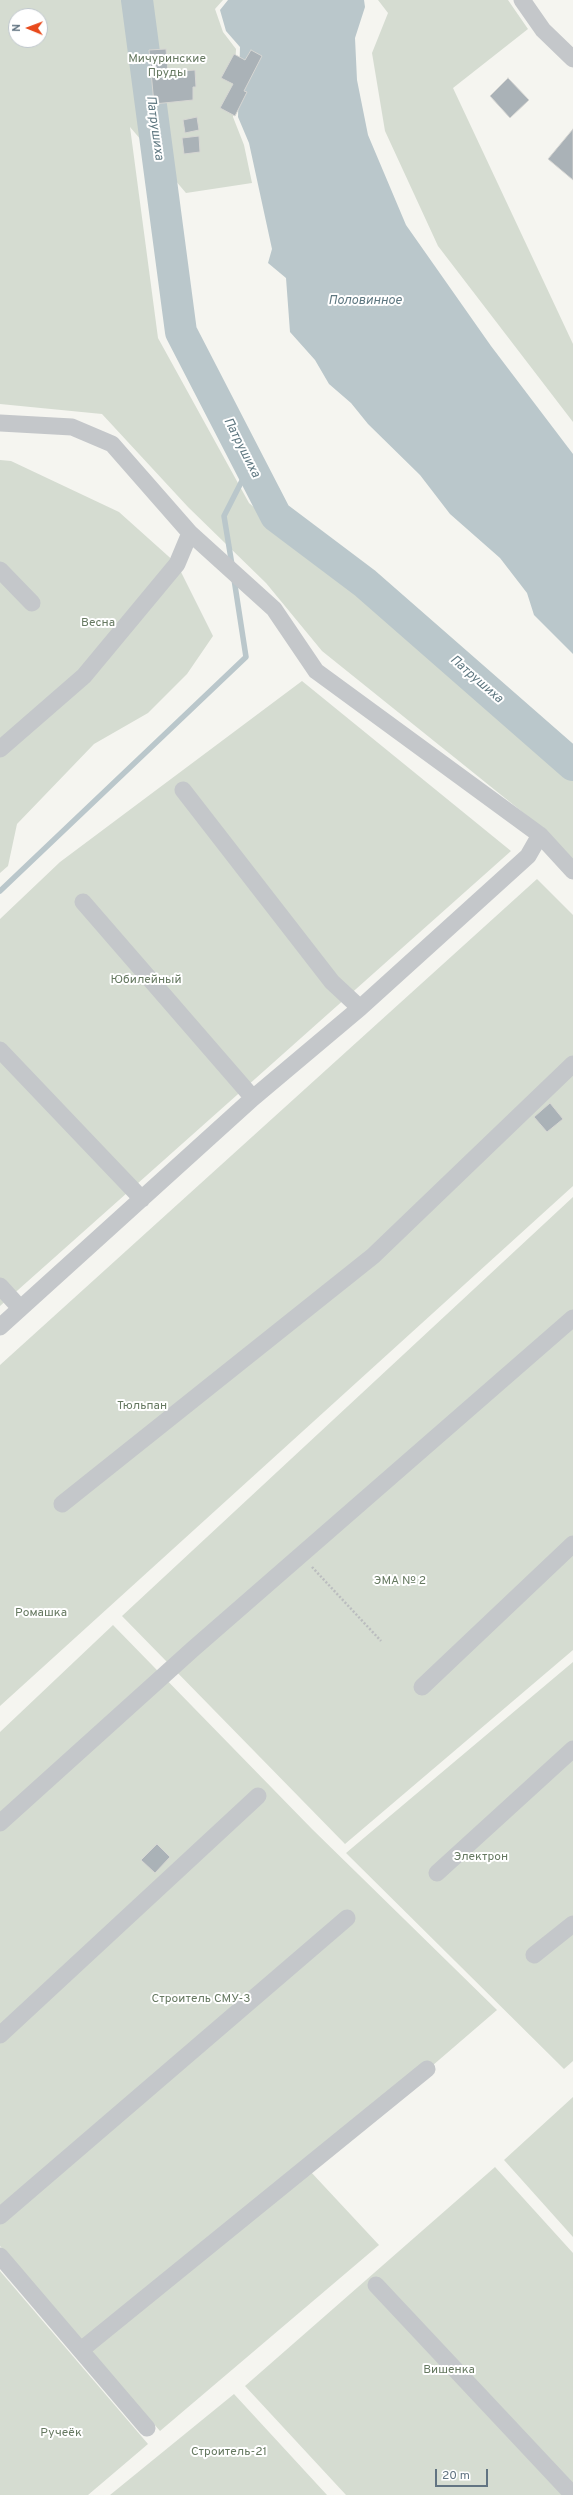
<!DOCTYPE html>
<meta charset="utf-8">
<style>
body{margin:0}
#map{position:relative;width:573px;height:2495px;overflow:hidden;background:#f5f5f0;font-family:Overpass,sans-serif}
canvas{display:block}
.north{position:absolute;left:8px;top:8px;width:40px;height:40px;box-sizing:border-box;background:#fff;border:1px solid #c0c7cd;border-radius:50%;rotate:271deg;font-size:11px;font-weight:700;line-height:16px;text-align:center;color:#627482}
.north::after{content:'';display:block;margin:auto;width:14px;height:18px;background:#e84a1c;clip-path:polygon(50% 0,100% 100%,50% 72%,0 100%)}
.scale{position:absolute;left:435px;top:2469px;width:53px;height:18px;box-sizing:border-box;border:2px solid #627482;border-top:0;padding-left:5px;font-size:12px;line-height:14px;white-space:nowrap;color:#627482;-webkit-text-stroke:3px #fff;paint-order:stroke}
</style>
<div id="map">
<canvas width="573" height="2495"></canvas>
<div class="north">N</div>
<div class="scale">20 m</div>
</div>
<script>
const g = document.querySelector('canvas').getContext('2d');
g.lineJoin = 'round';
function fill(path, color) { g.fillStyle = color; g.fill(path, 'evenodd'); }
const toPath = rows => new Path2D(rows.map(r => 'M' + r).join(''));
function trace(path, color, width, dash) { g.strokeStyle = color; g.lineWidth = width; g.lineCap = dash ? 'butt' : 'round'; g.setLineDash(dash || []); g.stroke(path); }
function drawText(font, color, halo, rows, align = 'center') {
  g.font = font + ' Overpass,sans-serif'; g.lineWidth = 4; g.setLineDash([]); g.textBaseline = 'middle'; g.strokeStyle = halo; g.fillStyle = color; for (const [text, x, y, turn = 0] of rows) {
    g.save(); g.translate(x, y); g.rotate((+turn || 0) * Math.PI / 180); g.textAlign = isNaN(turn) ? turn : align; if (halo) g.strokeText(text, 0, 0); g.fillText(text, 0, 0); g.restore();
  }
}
fill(toPath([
 [0,0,223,0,215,9,223,32,236,49,233,117,244,145,252,183,186,193,130,127,158,338,249,503,573,779,573,860,541,827,322,651,266,583,188,507,102,414,0,404],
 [16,16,40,16,40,40,16,40],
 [378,0,508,0,528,29,453,88,573,344,573,422,438,246,385,131,372,53,388,13],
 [0,460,11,461,119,512,177,564,213,636,187,674,148,713,94,744,17,824,8,866,0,873],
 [302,681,511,851,0,1306,0,919,60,862],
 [537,879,573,915,573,1186,0,1706,0,1365],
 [573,1197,573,1650,345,1844,122,1616],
 [113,1625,312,1829,497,2010,310,2171,379,2245,160,2431,0,2246,0,1732],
 [573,1662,573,2061,564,2069,346,1853],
 [573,2097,573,2237,504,2160],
 [495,2167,573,2253,573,2495,346,2495,245,2386],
 [0,2271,148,2444,88,2495,0,2495],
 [234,2394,327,2495,110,2495]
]), '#d5dcd1');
fill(toPath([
 [228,0,364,0,365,7,355,38,357,80,368,135,406,225,491,346,573,454,573,654,534,615,527,593,500,558,450,514,420,475,368,424,351,403,329,384,315,360,290,332,286,278,268,263,272,249,249,143,238,117,240,47,226,31,220,10]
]), '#bac7cb');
trace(toPath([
 [232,565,224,516,250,465],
 [0,891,246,657,234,579]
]), '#bac7cb', 5.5);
trace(toPath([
 [137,0,181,332,276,516,365,583,573,765]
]), '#bac7cb', 32);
const building = toPath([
 [166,49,168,72,195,70,196,87,193,87,193,100,154,104,149,50,166,49],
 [251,50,262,56,244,91,247,92,235,116,220,108,233,84,221,78,234,54,245,60,251,50],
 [508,78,529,100,510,118,490,96,508,78],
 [197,117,199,130,185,133,183,120,197,117],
 [573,129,573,180,548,159,573,129],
 [199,136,200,152,184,154,182,138,199,136],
 [550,1103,563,1119,547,1132,534,1117,550,1103],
 [157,1844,170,1857,155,1873,141,1860,157,1844]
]);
fill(building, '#aab2b7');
trace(building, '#d6d6d3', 1);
trace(toPath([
 [312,1567,381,1641]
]), '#bbbdbf', 2.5, [2, 2]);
trace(toPath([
 [522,0,543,30,573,59],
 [0,423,72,427,112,444,190,533,274,609,316,671,540,835,573,871],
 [0,570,32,603],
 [0,749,84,676,177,564,190,533],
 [183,790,332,982,360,1008],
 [83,902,253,1098],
 [0,1050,142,1199],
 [0,1286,20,1308],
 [0,1327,253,1098,360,1008,528,856,540,835],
 [62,1504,373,1256,573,1064],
 [422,1687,573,1544],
 [0,1823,193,1649,573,1318],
 [437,1873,573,1749],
 [534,1955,573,1924],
 [0,2035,258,1796],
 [0,2216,347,1918],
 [0,2256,147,2428],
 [376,2285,573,2495],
 [81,2350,427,2069]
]), '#c4c7ca', 17);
drawText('12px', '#667961', '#fff', [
 ["Мичуринские",167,60],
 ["Пруды",167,74],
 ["Весна",98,624],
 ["Юбилейный",146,981],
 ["Тюльпан",142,1407],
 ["ЭМА № 2",400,1582],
 ["Ромашка",41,1614],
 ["Электрон",481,1858],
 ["Строитель СМУ-3",201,2000],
 ["Вишенка",449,2371],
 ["Ручеёк",61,2434],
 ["Строитель-21",229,2453]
]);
drawText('italic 13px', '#5e7780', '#fff', [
 ["Патрушиха",154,128,82],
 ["Половинное",365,301],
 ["Патрушиха",241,448,63],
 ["Патрушиха",476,680,41]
]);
</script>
